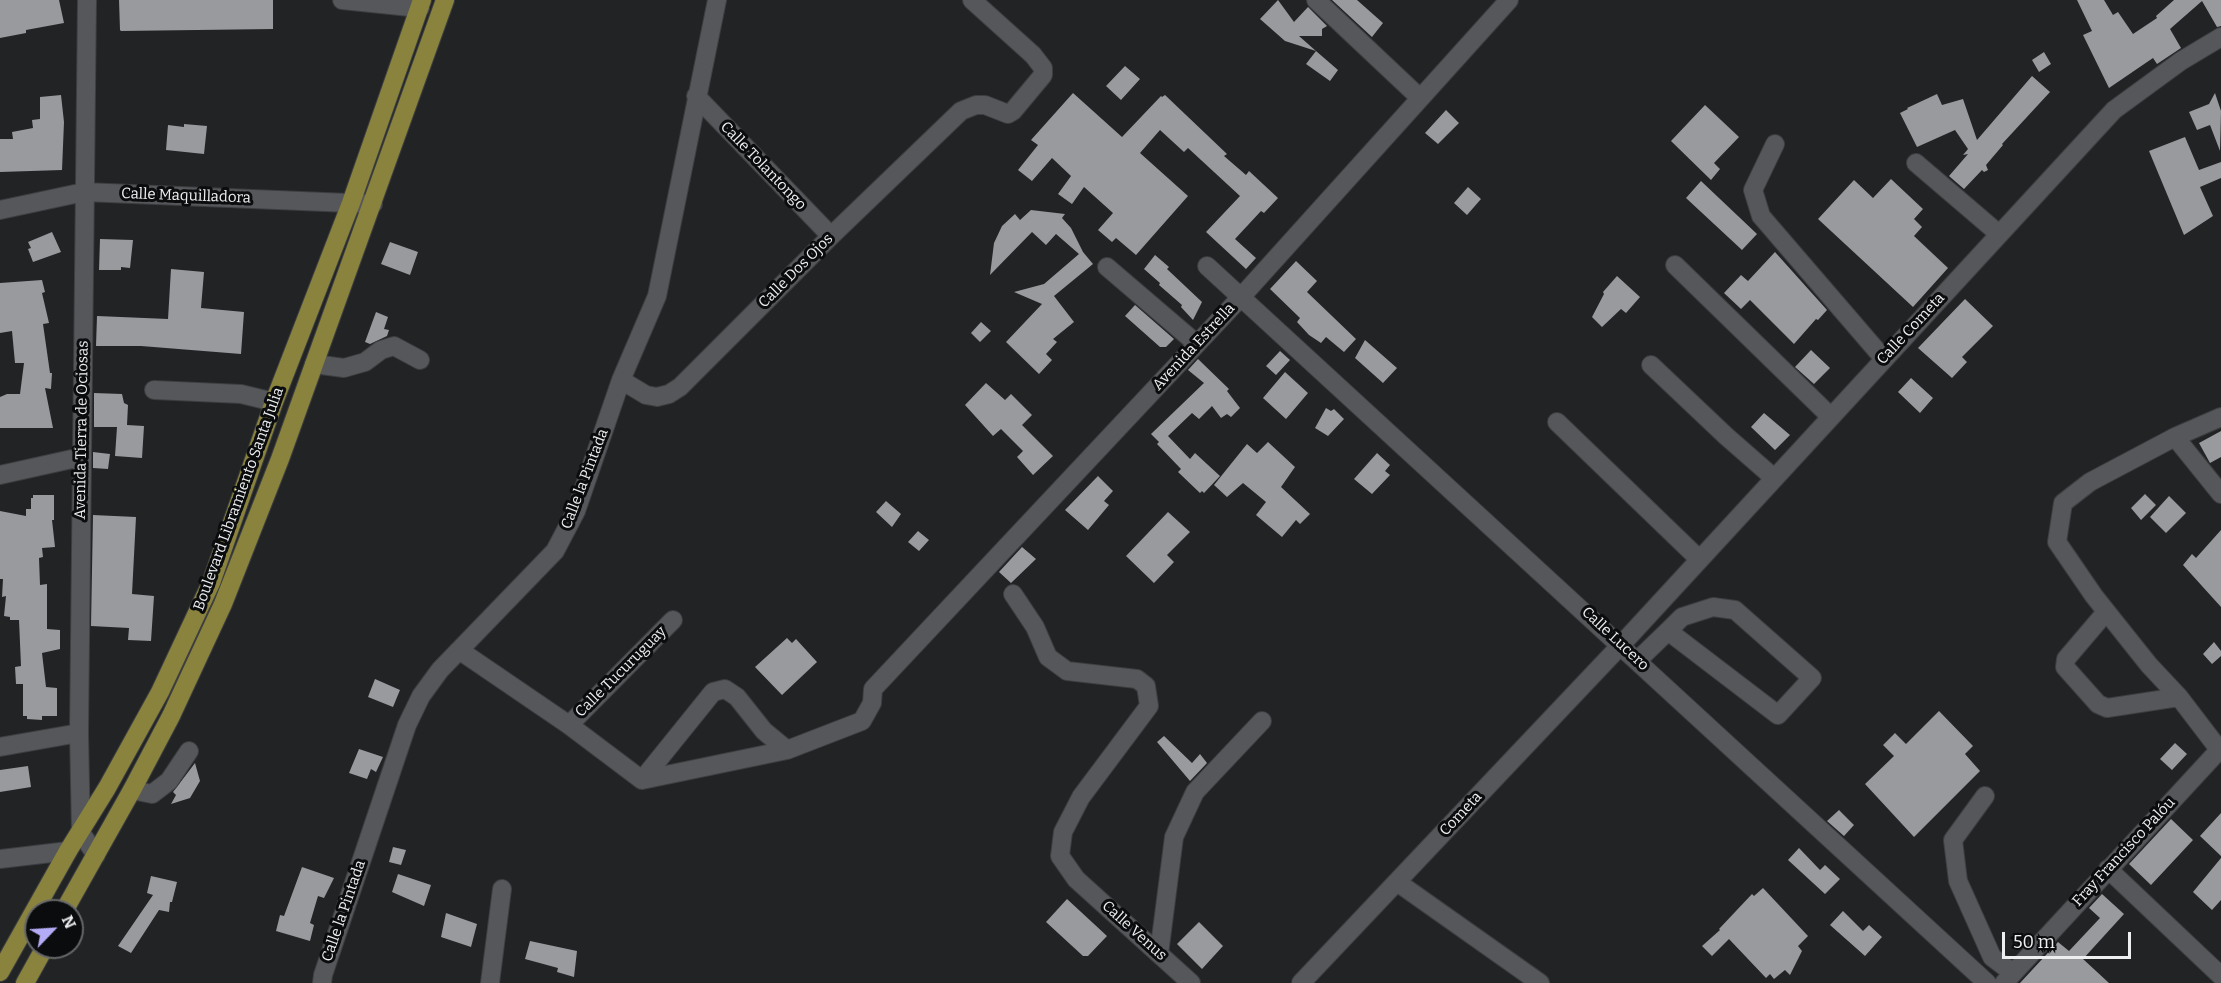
<!DOCTYPE html>
<meta charset="utf-8">
<style>
body{margin:0}
#map{position:relative;width:2221px;height:983px;overflow:hidden;background:#212325;font-family:Bitter,serif}
canvas{display:block}
.north{position:absolute;left:24px;top:899px;width:60px;height:60px;box-sizing:border-box;background:#0b0c0d;border:2px solid #666768;border-radius:50%;rotate:65deg;font-size:16px;font-weight:700;line-height:24px;text-align:center;color:#eeeff1}
.north::after{content:'';display:block;margin:auto;width:21px;height:27px;background:#b5acf8;clip-path:polygon(50% 0,100% 100%,50% 72%,0 100%)}
.scale{position:absolute;left:2002px;top:932px;width:129px;height:27px;box-sizing:border-box;border:3px solid #eeeff1;border-top:0;padding-left:8px;font-size:18px;line-height:21px;white-space:nowrap;color:#eeeff1;-webkit-text-stroke:4px #0b0c0d;paint-order:stroke}
</style>
<div id="map">
<canvas width="2221" height="983"></canvas>
<div class="north">N</div>
<div class="scale">50 m</div>
</div>
<script>
const g = document.querySelector('canvas').getContext('2d');
g.lineJoin = 'round';
function fill(path, color) { g.fillStyle = color; g.fill(path, 'evenodd'); }
const toPath = rows => new Path2D(rows.map(r => 'M' + r).join(''));
function trace(path, color, width, dash) { g.strokeStyle = color; g.lineWidth = width; g.lineCap = dash ? 'butt' : 'round'; g.setLineDash(dash || []); g.stroke(path); }
function drawText(font, color, halo, rows, align = 'center') {
  g.font = font + ' Bitter,serif'; g.lineWidth = 6; g.setLineDash([]); g.textBaseline = 'middle'; g.strokeStyle = halo; g.fillStyle = color; for (const [text, x, y, turn = 0] of rows) {
    g.save(); g.translate(x, y); g.rotate((+turn || 0) * Math.PI / 180); g.textAlign = isNaN(turn) ? turn : align; if (halo) g.strokeText(text, 0, 0); g.fillText(text, 0, 0); g.restore();
  }
}
fill(toPath([
 [0,0,59,0,64,23,26,30,26,33,0,38],
 [119,0,273,0,273,29,121,31,120,30],
 [1278,0,1294,22,1308,7,1327,26,1322,29,1322,36,1299,36,1316,51,1285,41,1260,19],
 [1332,0,1357,0,1383,23,1372,37],
 [2077,0,2104,0,2113,15,2118,12,2133,34,2157,18,2156,16,2174,0,2221,0,2221,26,2217,27,2202,1,2170,29,2181,48,2157,64,2153,58,2109,88,2083,35,2092,31],
 [1316,51,1338,70,1330,81,1306,64],
 [2044,52,2051,64,2039,72,2032,60],
 [1125,66,1140,79,1121,100,1106,86],
 [2032,76,2050,92,2002,144,2003,145,1986,165,1988,170,1984,172,1982,170,1964,189,1949,176,1968,154,1963,155,1968,149,1955,130,1917,147,1900,113,1908,109,1907,108,1937,94,1942,105,1963,99,1977,140],
 [1073,93,1122,137,1161,96,1162,97,1165,95,1227,154,1224,156,1246,175,1249,171,1278,198,1264,213,1261,211,1235,239,1256,258,1246,269,1206,232,1240,196,1188,148,1184,152,1160,130,1140,153,1188,196,1136,255,1116,238,1112,242,1098,230,1113,213,1084,187,1072,204,1058,194,1071,176,1052,158,1032,181,1018,170,1038,145,1031,140],
 [2215,93,2221,111,2220,151,2210,125,2197,130,2189,112,2209,104],
 [61,95,64,122,62,170,0,172,0,139,13,139,12,132,33,128,32,120,40,119,40,97],
 [1705,105,1739,137,1714,163,1720,169,1711,180,1671,141],
 [1446,110,1459,123,1438,144,1425,133],
 [184,124,207,126,204,154,166,150,168,125,184,127],
 [2185,137,2199,170,2221,162,2221,178,2200,187,2213,216,2184,235,2149,151],
 [1891,179,1923,209,1914,219,1922,227,1914,236,1948,268,1913,307,1818,219,1854,180,1873,198],
 [1701,181,1757,234,1742,250,1686,198],
 [1468,187,1481,199,1467,215,1454,203],
 [1031,210,1065,214,1062,218,1071,228,1083,252,1093,264,1054,296,1074,322,1053,339,1057,342,1046,354,1052,360,1039,374,1006,342,1042,304,1014,292,1044,284,1079,254,1056,234,1046,245,1032,232,990,275,994,243,1002,226,1015,214,1020,220],
 [52,232,61,252,33,262,28,249,31,248,28,242],
 [100,239,133,240,130,268,121,267,121,270,99,270],
 [390,242,418,252,410,275,381,264],
 [1775,252,1827,310,1818,320,1816,319,1794,344,1750,300,1741,309,1724,293,1741,275,1748,281],
 [1155,255,1169,267,1167,269,1202,302,1193,320,1181,307,1182,305,1159,285,1160,283,1144,269],
 [1296,261,1317,281,1307,292,1356,339,1344,352,1326,337,1321,343,1309,335,1297,322,1300,318,1270,289],
 [171,269,204,272,201,308,244,312,241,354,141,346,96,346,97,316,168,319],
 [1617,276,1640,297,1626,313,1621,309,1602,327,1592,317,1604,294,1603,292],
 [42,280,45,292,42,293,49,323,43,324,50,373,52,373,51,389,45,388,53,428,0,428,0,397,7,394,20,394,24,363,15,363,12,331,0,333,0,283],
 [1965,299,1993,326,1962,357,1967,362,1952,378,1918,348],
 [1135,305,1174,339,1166,347,1160,347,1125,316],
 [376,312,388,317,384,329,389,330,387,336,370,344,365,342],
 [981,322,991,331,980,342,971,333],
 [1365,340,1397,368,1383,383,1355,358],
 [1811,350,1830,368,1814,384,1795,367],
 [1280,351,1290,360,1276,375,1266,366],
 [1198,359,1229,389,1227,391,1240,408,1231,417,1227,414,1221,418,1212,406,1199,419,1192,413,1168,436,1190,459,1195,453,1220,476,1204,493,1202,491,1200,493,1178,472,1181,469,1157,444,1159,442,1151,434,1204,383,1188,370],
 [1285,372,1308,393,1286,419,1263,398],
 [1911,378,1933,398,1920,413,1898,392],
 [986,383,1005,400,1011,394,1032,415,1022,425,1053,456,1033,475,1017,457,1023,451,1001,429,993,436,965,405],
 [94,393,122,394,124,403,128,405,127,425,144,426,142,458,115,456,117,427,94,427],
 [1326,408,1331,411,1334,409,1344,419,1328,436,1315,428],
 [1764,413,1790,435,1775,450,1751,427],
 [2221,431,2221,457,2210,463,2199,443],
 [1268,442,1295,467,1281,487,1310,514,1300,524,1296,520,1282,537,1256,515,1266,502,1243,483,1227,497,1214,485,1247,444,1257,453],
 [93,452,110,454,108,469,93,468],
 [1377,453,1390,465,1385,471,1390,475,1372,494,1354,479],
 [1098,476,1113,491,1104,501,1109,505,1088,530,1065,510],
 [2145,494,2156,505,2141,520,2131,508],
 [33,495,54,495,54,520,52,520,55,547,42,548,43,557,39,558,40,585,47,584,47,629,60,630,60,649,42,653,46,687,57,688,57,716,42,716,42,720,27,719,27,716,23,716,23,684,16,684,15,667,21,666,19,620,10,620,10,617,4,616,6,596,2,597,3,579,0,579,0,511,26,516,26,509,31,509,31,498,33,498],
 [2169,496,2186,513,2166,533,2150,517],
 [886,501,901,514,892,527,876,512],
 [1168,512,1190,532,1167,555,1174,562,1154,583,1126,556],
 [93,515,136,517,132,594,154,596,151,641,128,640,129,628,91,626],
 [2221,530,2221,607,2183,565,2192,554,2196,558],
 [918,531,929,540,919,551,908,542],
 [1022,547,1036,559,1011,583,999,572],
 [787,638,792,643,796,639,817,662,782,695,755,667],
 [2214,642,2221,651,2221,656,2212,664,2203,654],
 [375,679,400,690,393,707,368,697],
 [1939,711,1973,746,1965,754,1980,771,1914,837,1865,784,1894,756,1883,745,1895,733,1906,744],
 [1164,736,1192,763,1200,754,1207,763,1190,781,1157,742],
 [2175,743,2187,754,2172,770,2160,759],
 [359,749,383,757,376,772,371,769,367,779,349,773],
 [195,763,200,781,190,798,171,804,176,795,173,792],
 [28,766,31,787,0,792,0,770],
 [1839,810,1854,825,1844,836,1827,821],
 [2221,813,2221,856,2200,836],
 [2171,819,2193,840,2151,885,2129,864],
 [393,847,406,850,401,865,389,862],
 [1799,848,1820,870,1825,865,1840,879,1825,894,1788,860],
 [2221,858,2221,900,2212,910,2193,892],
 [302,867,334,878,324,898,318,896,310,923,314,925,310,941,276,931,280,915,284,916],
 [398,874,431,885,424,906,392,892],
 [151,876,177,882,172,902,170,902,169,912,159,910,131,953,118,946,153,895,147,893],
 [1763,888,1808,936,1798,946,1802,951,1790,975,1785,970,1774,979,1770,974,1766,978,1729,939,1712,956,1702,946,1720,930,1719,929,1752,894,1754,896],
 [2102,894,2124,914,2083,959,2109,983,2020,983,2058,942,2069,951,2100,918,2089,908],
 [1067,899,1107,936,1088,956,1083,956,1046,922],
 [1843,911,1863,931,1869,925,1882,937,1865,956,1830,925],
 [446,913,477,924,471,947,441,937],
 [1199,922,1223,946,1202,969,1177,944],
 [530,941,577,951,574,977,557,972,558,968,525,959]
]), '#989a9d');
const minor = toPath([
 [87,0,79,733,81,833,96,855],
 [342,0,420,8],
 [1316,0,1420,98],
 [696,96,831,236],
 [1775,144,1753,190,1761,216,1884,359],
 [1916,163,1999,234],
 [0,210,84,192,373,204],
 [1675,265,1830,416],
 [1207,266,1987,983],
 [1107,267,1197,344],
 [314,364,344,368,365,362,381,350,394,346,420,360],
 [1651,365,1726,436,1774,478],
 [621,380,646,395,657,397,669,394,680,387,831,236,961,111,976,105,985,105,1008,114,1013,111,1043,75,1043,68,1033,55,972,0],
 [154,390,241,394,274,402],
 [2221,417,2175,437,2090,482,2063,503,2057,542,2094,596,2149,665,2179,697,2221,752],
 [1557,422,1699,559],
 [2175,437,2221,494],
 [0,475,81,457],
 [1013,594,1035,627,1048,657,1067,671,1137,679,1146,686,1149,706,1081,797,1063,832,1060,856,1076,879,1191,983],
 [2106,612,2066,659,2065,667,2098,704,2107,708,2179,697],
 [459,650,569,725,642,780],
 [1638,660,1668,631,1682,617,1713,607,1735,610,1812,678,1778,715,1668,631],
 [569,725,673,620],
 [0,747,79,733],
 [642,780,787,750,862,721,872,703,873,689,1242,296,1509,0],
 [642,780,713,692,725,689,737,697,764,731,787,750],
 [132,790,152,794,169,781,189,751],
 [1985,796,1953,840,1958,881,1992,957,2013,973],
 [0,859,68,851],
 [2108,869,2221,976],
 [1397,882,1540,983],
 [1159,954,1174,837,1195,792,1262,721],
 [322,983,323,975,407,725,421,696,440,670,555,551,576,511,621,380,657,296,717,0],
 [490,983,502,889],
 [1301,983,1621,645,2114,110,2181,61,2221,37],
 [2004,983,2221,748]
]);
const major = toPath([
 [64,911,132,790,171,716,223,604,280,459,445,0],
 [0,972,68,851,107,788,160,692,211,583,274,402,351,203,422,0],
 [25,983,45,947]
]);
trace(minor, '#3d3e40', 20);
trace(major, '#3d3e40', 20);
trace(minor, '#55575a', 18);
trace(major, '#8a833d', 18);
drawText('15px', '#eeeff1', '#0b0c0d', [
 ["Calle Tolantongo",763,166,46],
 ["Calle Maquilladora",186,196,2],
 ["Calle Dos Ojos",796,271,-45],
 ["Calle Cometa",1911,329,-47],
 ["Avenida Estrella",1194,347,-47],
 ["Avenida Tierra de Ociosas",82,430,-89],
 ["Calle la Pintada",585,479,-69],
 ["Boulevard Libramiento Santa Julia",239,499,-70],
 ["Calle Lucero",1615,639,43],
 ["Calle Tucuruguay",621,672,-45],
 ["Cometa",1461,814,-47],
 ["Fray Francisco Palóu",2124,852,-47],
 ["Calle la Pintada",344,911,-71],
 ["Calle Venus",1134,931,42]
]);
</script>
